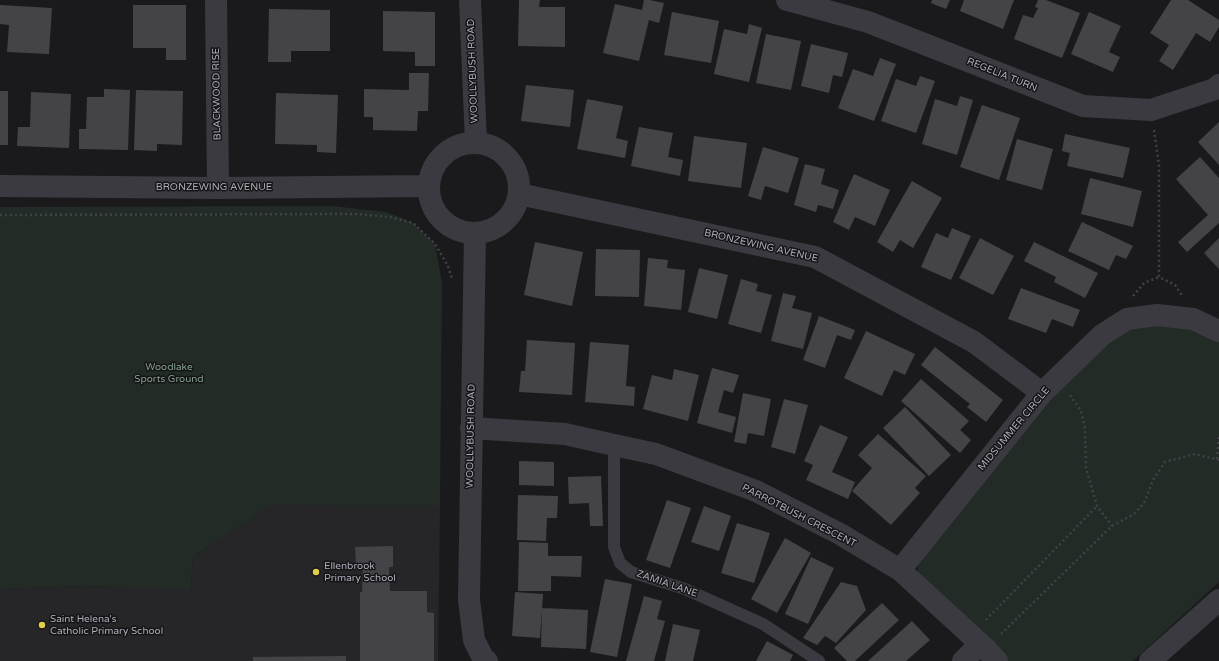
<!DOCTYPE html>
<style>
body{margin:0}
canvas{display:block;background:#1a191b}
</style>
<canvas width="1219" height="661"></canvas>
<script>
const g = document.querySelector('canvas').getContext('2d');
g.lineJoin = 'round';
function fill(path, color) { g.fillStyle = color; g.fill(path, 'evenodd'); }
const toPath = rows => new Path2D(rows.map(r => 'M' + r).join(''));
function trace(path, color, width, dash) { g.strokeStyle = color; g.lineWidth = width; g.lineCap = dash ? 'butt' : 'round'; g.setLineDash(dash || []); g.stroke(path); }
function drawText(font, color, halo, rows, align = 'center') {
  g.font = font + ' "Varela Round",sans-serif'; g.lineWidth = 3; g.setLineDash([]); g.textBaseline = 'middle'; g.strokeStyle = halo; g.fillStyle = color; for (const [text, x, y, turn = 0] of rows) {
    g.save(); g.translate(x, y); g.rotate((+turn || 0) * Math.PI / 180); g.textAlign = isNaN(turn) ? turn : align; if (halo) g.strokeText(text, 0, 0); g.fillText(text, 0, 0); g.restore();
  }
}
fill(toPath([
 [272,505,440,506,438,661,0,661,0,589,83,586,191,588,193,557]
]), '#262528');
fill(toPath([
 [332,206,387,212,413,223,435,244,442,283,440,506,272,505,193,557,191,589,83,586,0,589,0,207],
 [1144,323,1180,326,1219,339,1219,582,1133,661,1000,661,919,583,917,558,1043,401,1100,344]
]), '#232b26');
fill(toPath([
 [519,0,540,0,539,7,565,7,565,47,518,46],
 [644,0,650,0,664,3,659,23,649,20,639,61,603,53,615,4,642,10],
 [932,0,950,0,946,9,931,3],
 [964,0,1014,0,1003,29,960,11],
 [1038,0,1046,0,1080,13,1062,58,1014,39,1023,15,1033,18,1038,8,1035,7],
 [1171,0,1188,0,1219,20,1219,27,1210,42,1196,33,1173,70,1159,61,1169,45,1150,33],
 [0,5,52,8,49,54,7,52,9,25,0,24],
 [133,5,186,5,186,60,166,60,166,48,133,48],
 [269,9,330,10,330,51,291,51,291,62,268,62],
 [383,11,435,12,435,66,415,66,415,52,383,51],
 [672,12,719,21,711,63,664,55],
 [1089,12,1121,26,1109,52,1120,57,1113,72,1071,54],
 [749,24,762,28,749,82,714,74,724,29,747,34],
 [766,34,801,41,791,90,756,83],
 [811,44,848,53,842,77,833,75,829,93,801,86],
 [880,58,896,64,874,121,838,108,853,69,873,76],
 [409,73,429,73,428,111,418,111,417,131,373,130,373,117,364,117,364,89,409,90],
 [920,76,935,81,916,133,881,121,896,79,916,86],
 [526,85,574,90,570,127,521,121],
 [104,89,130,90,128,150,79,149,79,129,86,129,87,97,104,97],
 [136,90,183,91,182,145,157,144,157,151,134,150],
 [0,91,8,91,8,145,0,145],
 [31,92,71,94,69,148,17,146,18,127,30,127],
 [276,93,338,95,336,153,317,152,317,145,275,144],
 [960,96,973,100,957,155,922,144,935,99,957,106],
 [587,99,623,106,616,138,628,141,625,158,577,149],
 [982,105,1020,118,999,180,960,167],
 [1219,122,1219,165,1198,142],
 [639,127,673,133,668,157,683,160,680,176,631,166],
 [1065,134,1130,148,1123,178,1067,166,1070,153,1062,151],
 [694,136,747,143,741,188,688,181],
 [1017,139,1053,149,1042,190,1006,180],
 [763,147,799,158,788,193,765,186,761,200,748,196],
 [1200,157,1219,178,1219,223,1187,252,1178,242,1208,215,1176,179],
 [805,164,825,169,821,184,839,190,833,209,818,205,816,212,794,205],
 [854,174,890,190,875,226,855,217,849,230,833,222],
 [1090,178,1142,191,1133,227,1081,214],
 [912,181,942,198,913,248,900,240,893,252,877,242],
 [1082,222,1133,246,1126,259,1116,255,1109,270,1068,251],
 [952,228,971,236,951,280,921,267,936,233,948,238],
 [980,238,1014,256,993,295,959,278],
 [1219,238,1219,269,1204,253],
 [535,242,583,252,572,306,524,295],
 [1034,242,1098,273,1085,298,1054,282,1056,277,1024,261],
 [596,249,640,250,639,297,595,296],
 [648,258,668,260,667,268,685,270,681,310,644,306],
 [699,268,728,275,717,319,688,312],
 [741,279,758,284,756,291,772,295,761,333,728,324],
 [1021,288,1080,310,1073,327,1052,319,1046,333,1008,319],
 [783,293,796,296,792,308,812,313,803,349,771,341],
 [819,316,855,330,851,340,837,335,825,368,803,360],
 [866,331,915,354,905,375,894,370,882,396,844,378],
 [527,340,575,343,572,395,519,392,521,371,525,371],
 [590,342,629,345,626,386,635,387,634,406,585,402],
 [935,347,1003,400,986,422,967,407,970,404,921,365],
 [712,368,739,375,733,393,724,390,718,412,736,417,732,433,697,423],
 [674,369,699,375,688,421,643,409,652,375,672,380],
 [921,379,969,421,960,430,971,440,960,453,901,401],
 [743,393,771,399,764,436,748,433,746,444,734,442],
 [784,399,808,405,795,454,771,447],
 [905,407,951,455,929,476,883,428],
 [820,425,848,437,832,472,855,482,848,499,806,480,813,465,804,461],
 [878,434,926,476,915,488,920,493,891,525,852,491,872,468,858,455],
 [519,461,554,462,554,486,519,485],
 [601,476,603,526,590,526,589,503,569,504,568,477],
 [518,495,558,496,557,518,547,518,546,541,517,540],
 [667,500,691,508,670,568,646,560],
 [704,506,731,516,719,551,691,542],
 [737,523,770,533,754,583,721,573],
 [785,538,811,553,777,613,751,599],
 [519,542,548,543,548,556,582,556,581,577,551,576,551,591,518,591],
 [393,546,393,567,389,567,390,591,427,591,427,612,434,613,434,661,360,661,360,592,362,592,363,567,356,567,355,547],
 [811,557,834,568,808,624,785,614],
 [605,579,632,584,617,657,590,652],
 [841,582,857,586,866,610,836,643,825,636,817,645,803,638],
 [515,592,543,594,540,638,512,636],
 [644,596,662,601,657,619,665,621,654,661,626,661],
 [882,603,899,620,855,661,847,661,834,648],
 [542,608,588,610,586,649,541,647],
 [912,621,930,640,906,661,868,661],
 [673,624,700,630,693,661,665,661],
 [767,641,793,655,790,661,756,661],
 [346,656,346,661,253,661,253,657]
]), '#444348');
trace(toPath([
 [1154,130,1159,165,1159,277,1175,285,1183,297],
 [0,215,357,214,390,217,413,223,435,244,448,266,452,279],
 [1133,296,1144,283,1159,277],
 [1070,395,1081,411,1085,429,1086,468,1097,506,1112,526],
 [1217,459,1219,434],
 [986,620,1097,506],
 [1001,634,1112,526,1134,514,1144,503,1153,480,1165,462,1195,454,1219,460]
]), '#414147', 2.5, [2, 3]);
trace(toPath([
 [614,445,614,547,620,563,631,572,685,589,763,624,819,661]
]), '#3b3a40', 12);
trace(toPath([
 [216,0,218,188],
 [470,0,476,142],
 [787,0,868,22,1083,106,1151,110,1215,89,1219,85],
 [519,194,815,257,974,342,1042,393],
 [471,428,565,434,614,445,656,454,756,491,840,534,900,570,986,649,997,661],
 [900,570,1042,393,1102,335,1127,319,1157,315,1193,319,1219,331],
 [963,661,980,644],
 [1150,661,1219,600]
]), '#3b3a40', 22);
trace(toPath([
 '429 188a45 45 0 1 1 90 0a45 45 0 1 1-90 0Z',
 [0,186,218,188,428,186],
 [475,233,469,600,474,640,483,658,487,661]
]), '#3b3a40', 22);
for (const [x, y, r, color] of [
 [316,572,4,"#e1cf4b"],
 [42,625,4,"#e1cf4b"]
]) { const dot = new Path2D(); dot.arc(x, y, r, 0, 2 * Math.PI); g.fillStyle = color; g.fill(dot); trace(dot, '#151416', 1.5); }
drawText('10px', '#adaeb9', '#151416', [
 ["WOOLLYBUSH ROAD",473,71,-92],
 ["REGELIA TURN",1002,75,22],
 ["BLACKWOOD RISE",217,94,-91],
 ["BRONZEWING AVENUE",214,187],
 ["BRONZEWING AVENUE",761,246,13],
 ["MIDSUMMER CIRCLE",1014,429,-50],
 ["WOOLLYBUSH ROAD",471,436,-89],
 ["PARROTBUSH CRESCENT",799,516,27],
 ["ZAMIA LANE",667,584,19]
]);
drawText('10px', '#86a28e', '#151416', [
 ["Woodlake",169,367],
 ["Sports Ground",169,379]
]);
drawText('10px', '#adaeb9', '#151416', [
 ["Ellenbrook",324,566],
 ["Primary School",324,578],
 ["Saint Helena's",50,619],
 ["Catholic Primary School",50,631]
], 'left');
</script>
